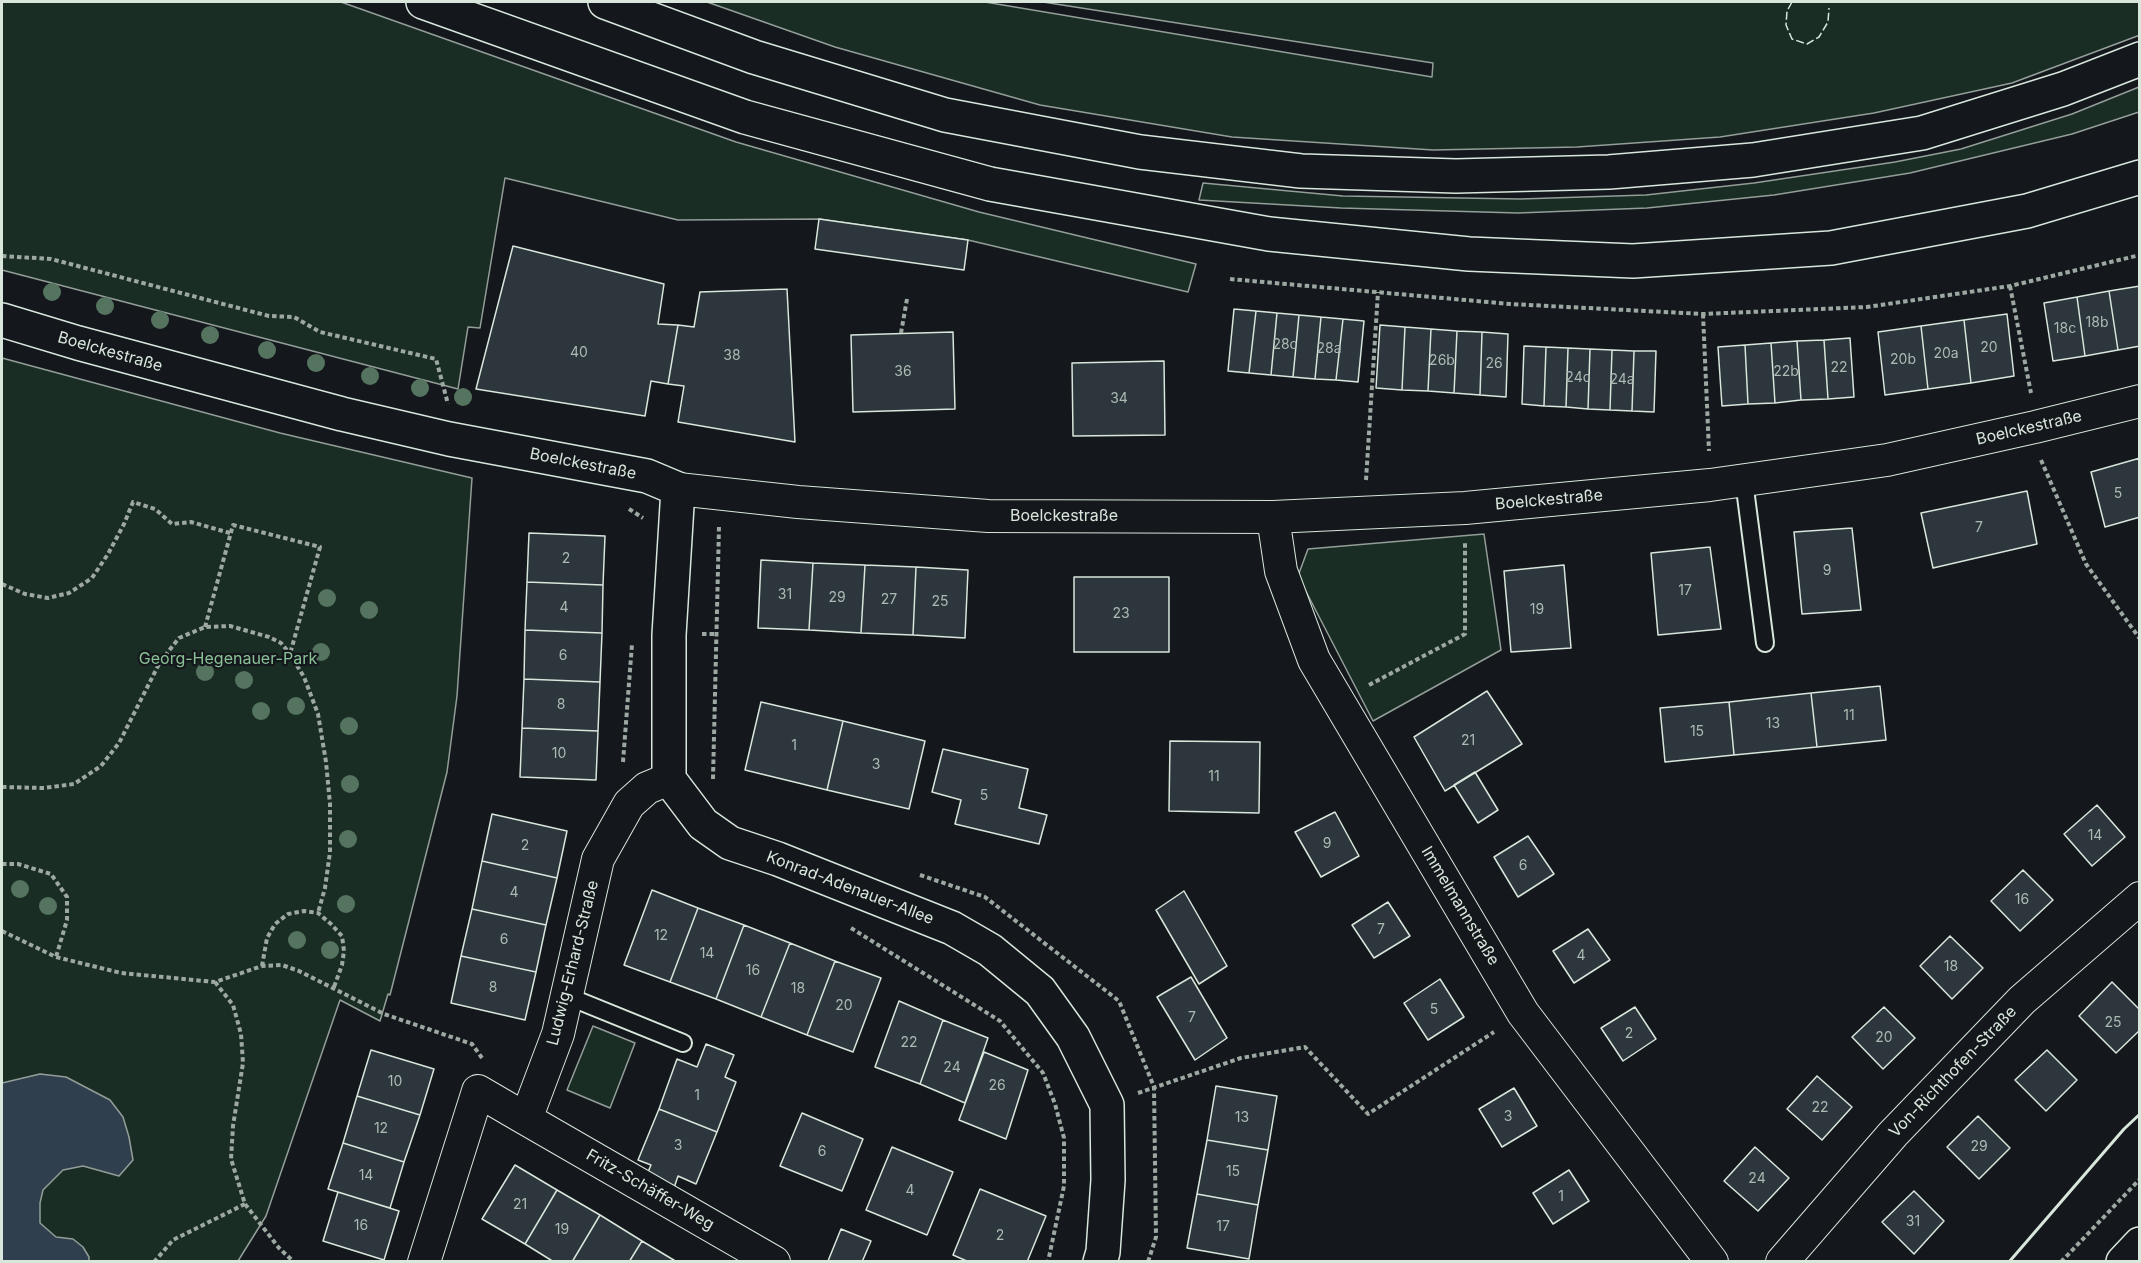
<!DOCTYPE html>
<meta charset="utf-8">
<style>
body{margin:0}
#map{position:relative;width:2141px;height:1263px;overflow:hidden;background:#14181c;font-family:Inter,sans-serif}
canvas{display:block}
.frame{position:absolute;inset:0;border:3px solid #d8e6dc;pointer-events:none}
</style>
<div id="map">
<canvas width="2141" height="1263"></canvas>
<div class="frame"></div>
</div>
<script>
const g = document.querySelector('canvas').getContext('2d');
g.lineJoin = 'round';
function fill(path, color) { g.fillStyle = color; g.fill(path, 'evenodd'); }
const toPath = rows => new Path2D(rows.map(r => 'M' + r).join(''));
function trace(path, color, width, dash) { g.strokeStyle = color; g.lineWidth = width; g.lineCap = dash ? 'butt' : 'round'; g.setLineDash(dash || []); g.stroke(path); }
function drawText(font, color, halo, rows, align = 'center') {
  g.font = font + ' Inter,sans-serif'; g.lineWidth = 4.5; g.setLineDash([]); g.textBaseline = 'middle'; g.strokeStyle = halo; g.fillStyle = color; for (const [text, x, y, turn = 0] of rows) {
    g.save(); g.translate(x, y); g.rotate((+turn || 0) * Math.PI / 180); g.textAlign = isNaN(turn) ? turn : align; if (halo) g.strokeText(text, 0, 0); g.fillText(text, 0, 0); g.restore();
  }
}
const green = toPath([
 [2,2,341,2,736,142,979,212,1196,264,1188,292,968,240,819,219,678,220,505,178,480,328,468,327,458,389,2,270,2,2],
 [707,2,985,2,1432,77,1433,63,1043,2,2139,2,2140,35,2012,83,1874,113,1720,137,1577,147,1433,150,1232,137,1040,105,835,47,707,2],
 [2139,87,2139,112,2072,134,1910,173,1774,195,1647,208,1518,213,1341,208,1199,200,1203,183,1343,196,1520,199,1646,195,1754,183,1895,162,1961,149,2072,114,2139,87],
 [2,358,280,433,472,478,457,696,447,772,390,995,388,994,380,1021,340,1000,266,1216,238,1261,2,1261,2,358],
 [1484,534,1501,650,1373,721,1298,576,1308,549,1484,534],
 [593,1026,635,1043,610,1108,567,1090,593,1026]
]);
fill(green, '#1a2d24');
trace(green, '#939e99', 1.5);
const water = toPath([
 [40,1074,66,1077,110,1100,123,1117,129,1137,133,1160,119,1176,83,1166,63,1170,43,1190,40,1203,40,1223,56,1237,73,1239,83,1247,89,1257,89,1261,2,1261,2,1083,40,1074]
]);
fill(water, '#2f3f4d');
trace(water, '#939e99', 1.5);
const building = toPath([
 [819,219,968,240,964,270,815,249,819,219],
 [513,246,664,284,658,324,678,325,668,384,651,381,645,416,476,389,513,246],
 [2140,286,2140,346,2118,350,2109,291,2140,286],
 [787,289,795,442,678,422,684,386,668,384,678,325,694,327,700,292,787,289],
 [2109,291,2118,350,2085,356,2077,297,2109,291],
 [2077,297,2085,356,2053,361,2044,303,2077,297],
 [1234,309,1256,311,1249,373,1228,371,1234,309],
 [1256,311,1277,313,1271,375,1249,373,1256,311],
 [1277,313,1299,315,1293,377,1271,375,1277,313],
 [2007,314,2014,376,1971,383,1964,320,2007,314],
 [1299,315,1321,317,1315,379,1293,377,1299,315],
 [1321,317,1343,319,1336,380,1315,379,1321,317],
 [1343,319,1364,321,1358,382,1336,380,1343,319],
 [1964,320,1971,383,1928,389,1921,326,1964,320],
 [1380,325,1405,327,1402,390,1376,388,1380,325],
 [1921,326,1928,389,1885,395,1878,332,1921,326],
 [1405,327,1431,329,1428,391,1402,390,1405,327],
 [1431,329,1457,331,1454,393,1428,391,1431,329],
 [1457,331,1482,332,1480,395,1454,393,1457,331],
 [953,332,955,409,853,412,851,335,953,332],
 [1482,332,1508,334,1506,397,1480,395,1482,332],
 [1850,338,1854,397,1828,399,1824,340,1850,338],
 [1824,340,1828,399,1801,400,1797,341,1824,340],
 [1797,341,1801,400,1775,403,1771,343,1797,341],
 [1771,343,1775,403,1748,404,1745,345,1771,343],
 [1745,345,1748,404,1722,406,1718,347,1745,345],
 [1524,346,1546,347,1544,406,1522,404,1524,346],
 [1546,347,1568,348,1566,407,1544,406,1546,347],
 [1568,348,1590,349,1588,409,1566,407,1568,348],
 [1590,349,1612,350,1610,410,1588,409,1590,349],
 [1612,350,1634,351,1632,411,1610,410,1612,350],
 [1634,351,1656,351,1654,412,1632,411,1634,351],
 [1164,361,1165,435,1073,436,1072,363,1164,361],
 [2140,458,2140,517,2105,527,2091,472,2140,458],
 [2027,491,2037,544,1933,568,1921,513,2027,491],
 [1852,528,1861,610,1802,614,1794,532,1852,528],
 [529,533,605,536,603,585,527,582,529,533],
 [1710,547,1721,629,1658,635,1651,553,1710,547],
 [761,560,813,563,809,630,758,628,761,560],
 [813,563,865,565,861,633,809,630,813,563],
 [865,565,916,567,913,635,861,633,865,565],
 [1564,565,1571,648,1511,652,1504,571,1564,565],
 [916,567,968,570,965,638,913,635,916,567],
 [1074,577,1169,577,1169,652,1074,652,1074,577],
 [527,582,603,585,602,633,525,630,527,582],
 [525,630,602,633,600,682,524,679,525,630],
 [524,679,600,682,598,731,522,728,524,679],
 [1880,686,1886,740,1817,747,1811,693,1880,686],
 [1487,691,1522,744,1445,791,1414,737,1487,691],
 [1811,693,1817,747,1734,755,1729,702,1811,693],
 [761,702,843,721,827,790,745,770,761,702],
 [1729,702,1734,755,1665,762,1660,708,1729,702],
 [843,721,925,741,909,809,827,790,843,721],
 [522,728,598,731,596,780,520,777,522,728],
 [1170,741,1260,742,1259,813,1169,811,1170,741],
 [943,749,1028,769,1019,808,1047,815,1039,844,955,824,961,800,932,792,943,749],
 [1475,772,1498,810,1478,823,1454,785,1475,772],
 [2097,805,2125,837,2092,866,2064,834,2097,805],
 [1335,812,1359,856,1321,877,1295,832,1335,812],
 [492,814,567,831,557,878,482,861,492,814],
 [1528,836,1554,874,1518,897,1494,857,1528,836],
 [482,861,557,878,546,925,472,909,482,861],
 [2023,870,2053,900,2020,931,1991,901,2023,870],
 [652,890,698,908,670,982,624,965,652,890],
 [1184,891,1227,966,1199,984,1156,910,1184,891],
 [1388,902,1410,936,1374,958,1352,925,1388,902],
 [698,908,744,925,716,999,670,982,698,908],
 [472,909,546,925,536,972,461,956,472,909],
 [744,925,790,943,761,1017,716,999,744,925],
 [1588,929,1610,960,1574,983,1553,951,1588,929],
 [1950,936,1983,968,1952,999,1920,966,1950,936],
 [790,943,835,961,807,1035,761,1017,790,943],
 [461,956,536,972,525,1020,451,1003,461,956],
 [835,961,881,978,853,1052,807,1035,835,961],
 [1191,977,1227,1038,1195,1060,1157,997,1191,977],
 [1440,979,1464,1017,1428,1040,1404,1003,1440,979],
 [2112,982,2140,1010,2140,1030,2116,1053,2079,1016,2112,982],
 [899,1001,943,1020,920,1084,875,1067,899,1001],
 [1635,1007,1656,1039,1623,1061,1601,1028,1635,1007],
 [1884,1007,1915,1038,1883,1069,1852,1037,1884,1007],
 [943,1020,988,1038,965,1103,920,1084,943,1020],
 [706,1044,734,1055,725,1077,736,1082,717,1132,659,1109,677,1059,697,1067,706,1044],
 [371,1050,434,1069,420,1115,357,1096,371,1050],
 [2047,1050,2077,1080,2046,1111,2015,1080,2047,1050],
 [984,1052,1028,1070,1006,1139,959,1120,984,1052],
 [1817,1076,1852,1107,1822,1140,1787,1109,1817,1076],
 [1216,1086,1277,1096,1268,1150,1207,1140,1216,1086],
 [1514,1088,1537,1126,1502,1147,1479,1109,1514,1088],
 [357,1096,420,1115,404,1162,343,1143,357,1096],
 [659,1109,717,1132,696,1184,678,1176,673,1191,645,1179,651,1165,638,1160,659,1109],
 [802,1113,863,1139,842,1191,780,1166,802,1113],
 [1978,1116,2010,1148,1979,1179,1947,1147,1978,1116],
 [1207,1140,1268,1150,1258,1205,1197,1194,1207,1140],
 [343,1143,404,1162,390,1208,328,1189,343,1143],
 [892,1147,953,1172,927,1235,866,1210,892,1147],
 [1755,1147,1789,1178,1758,1211,1724,1181,1755,1147],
 [515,1165,557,1190,525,1244,482,1219,515,1165],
 [1569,1170,1589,1201,1553,1224,1533,1193,1569,1170],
 [980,1189,1046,1216,1027,1262,969,1262,953,1255,980,1189],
 [557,1190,600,1215,572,1262,554,1262,525,1244,557,1190],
 [1914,1191,1944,1221,1914,1254,1882,1222,1914,1191],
 [338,1192,399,1211,384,1260,323,1241,338,1192],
 [1197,1194,1258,1205,1249,1259,1187,1248,1197,1194],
 [600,1215,642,1241,629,1262,572,1262,600,1215],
 [841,1229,871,1241,862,1262,828,1261,841,1229],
 [642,1241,677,1262,629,1262,642,1241]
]);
fill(building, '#2c363c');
trace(building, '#d8e6dc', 1.5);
const lane = toPath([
 [1744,481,1765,643],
 [567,996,683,1043]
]);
const street = toPath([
 [678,489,798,502,988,516,1273,517,1465,508,1710,485,1887,460,2035,427,2140,401],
 [1273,517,1281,571,1314,660,1523,1013,1712,1262],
 [526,1119,774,1262],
 [424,1262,478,1091,526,1119,558,1034,598,859,629,804,647,788,669,779],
 [1782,1262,1893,1134,2022,1000,2140,898]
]);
const secondary = toPath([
 [2,320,78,343,342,414,449,439,647,476,678,489,669,635,669,779,703,824,730,843,778,859,952,928,990,950,1040,991,1073,1037,1107,1105,1108,1180,1103,1252,1100,1262],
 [2123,1262,2140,1244]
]);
const highway = toPath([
 [423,2,745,117,990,184,1269,234,1469,254,1633,261,1831,248,2027,211,2140,177],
 [605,2,754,57,945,115,1140,152,1301,171,1456,176,1609,172,1753,160,1922,133,2063,89,2140,59]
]);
trace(lane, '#d8e6dc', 20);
trace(street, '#d8e6dc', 34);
trace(secondary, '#d8e6dc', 36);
trace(highway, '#d8e6dc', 36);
trace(toPath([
 [2,256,51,259,269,316,294,317,320,332,436,359,448,404],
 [1230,279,1510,304,1703,314,1867,307,2010,286,2140,255],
 [2010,286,2031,393],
 [1703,314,1709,451],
 [901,333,907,299],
 [2041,460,2086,564,2140,639],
 [1366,480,1378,292],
 [629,509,643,518],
 [2,584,25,594,48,598,69,593,92,578,108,554,124,524,133,502,155,509,172,524,191,522,230,533],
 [205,627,233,525,320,547,290,654],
 [702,634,716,634],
 [1369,685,1465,634,1465,541],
 [623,762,632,644],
 [713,779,719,526],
 [2,787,44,788,74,784,101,766,119,743,160,662,179,638,205,627,230,626,269,637,281,643,290,654,304,677,318,714,326,762,330,804,330,852,325,888,318,913],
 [2,864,18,864,51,874,67,897,67,920,56,957],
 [920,875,985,897,1119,1001,1154,1087,1156,1237,1148,1262],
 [851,928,1000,1021,1043,1073,1055,1104,1064,1138,1064,1186,1048,1262],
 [2,931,56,957,121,973,215,982,262,966,282,965,299,971,384,1014,472,1044,482,1058],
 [262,966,267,938,275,924,288,914,304,911,318,913,331,924,342,936,344,951,342,965,334,987],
 [215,982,233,1005,241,1034,243,1063,233,1126,231,1159,245,1204,279,1248,294,1262],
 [1138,1093,1241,1058,1305,1047,1368,1114,1494,1032],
 [154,1262,173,1240,245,1204],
 [2061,1262,2140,1179]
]), '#9da8a2', 4, [4.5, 3]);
trace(lane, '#14181c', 16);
trace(street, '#14181c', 32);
trace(secondary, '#14181c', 33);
trace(highway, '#14181c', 33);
trace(toPath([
 [1792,2,1787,11,1786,25,1792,39,1807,44,1819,37,1828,22,1829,8]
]), '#d8e6dc', 1.5, [8, 3]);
trace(toPath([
 [2009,1262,2124,1129,2140,1114]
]), '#d8e6dc', 3);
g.fillStyle = '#55745f';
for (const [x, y] of [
 [52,292],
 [105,306],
 [160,320],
 [210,335],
 [267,350],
 [316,363],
 [370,376],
 [420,388],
 [463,397],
 [327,598],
 [369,610],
 [321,652],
 [205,672],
 [244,680],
 [296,706],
 [261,711],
 [349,726],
 [350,784],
 [348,839],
 [20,889],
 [346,904],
 [48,906],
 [297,940],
 [330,950]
]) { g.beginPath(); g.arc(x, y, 9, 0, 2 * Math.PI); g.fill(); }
drawText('14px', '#adbab4', null, [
 ["18b",2097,323],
 ["18c",2065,329],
 ["28c",1285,345],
 ["20",1989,348],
 ["28a",1329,349],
 ["40",579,353],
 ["20a",1946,354],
 ["38",732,356],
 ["20b",1903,360],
 ["26b",1442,361],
 ["26",1494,364],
 ["22",1839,368],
 ["36",903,372],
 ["22b",1786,372],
 ["24c",1578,378],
 ["24a",1622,380],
 ["34",1119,399],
 ["5",2118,494],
 ["7",1979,528],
 ["2",566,559],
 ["9",1827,571],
 ["17",1685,591],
 ["31",785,595],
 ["29",837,598],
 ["27",889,600],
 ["25",940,602],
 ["4",564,608],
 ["19",1537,610],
 ["23",1121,614],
 ["6",563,656],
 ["8",561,705],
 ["11",1849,716],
 ["13",1773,724],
 ["15",1697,732],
 ["21",1468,741],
 ["1",794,746],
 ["10",559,754],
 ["3",876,765],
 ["11",1214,777],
 ["5",984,796],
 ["14",2095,836],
 ["9",1327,844],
 ["2",525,846],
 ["6",1523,866],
 ["4",514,893],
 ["16",2022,900],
 ["7",1381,930],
 ["12",661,936],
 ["6",504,940],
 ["14",707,954],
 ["4",1581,956],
 ["18",1951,967],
 ["16",753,971],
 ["8",493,988],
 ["18",798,989],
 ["20",844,1006],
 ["5",1434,1010],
 ["7",1192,1018],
 ["25",2113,1023],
 ["2",1629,1034],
 ["20",1884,1038],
 ["22",909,1043],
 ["24",952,1068],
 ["10",395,1082],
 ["26",997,1086],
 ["1",697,1096],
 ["22",1820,1108],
 ["3",1508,1117],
 ["13",1242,1118],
 ["12",381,1129],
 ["3",678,1146],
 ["29",1979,1147],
 ["6",822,1152],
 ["15",1233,1172],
 ["14",366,1176],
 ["24",1757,1179],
 ["4",910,1191],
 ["1",1561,1197],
 ["21",520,1205],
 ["31",1913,1222],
 ["16",361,1226],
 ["17",1223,1227],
 ["19",562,1230],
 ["2",1000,1236]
]);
drawText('16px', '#d8e6dc', '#14181c', [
 ["Boelckestraße",110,352,16],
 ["Boelckestraße",2029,428,-13],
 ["Boelckestraße",583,464,11],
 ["Boelckestraße",1549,500,-5],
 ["Boelckestraße",1064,516],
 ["Konrad-Adenauer-Allee",850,888,21],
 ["Immelmannstraße",1460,906,59],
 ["Ludwig-Erhard-Straße",573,963,-76],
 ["Von-Richthofen-Straße",1953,1072,-46],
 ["Fritz-Schäffer-Weg",650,1190,30]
]);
drawText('16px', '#8ac095', '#14181c', [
 ["Georg-Hegenauer-Park",228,659]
]);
</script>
